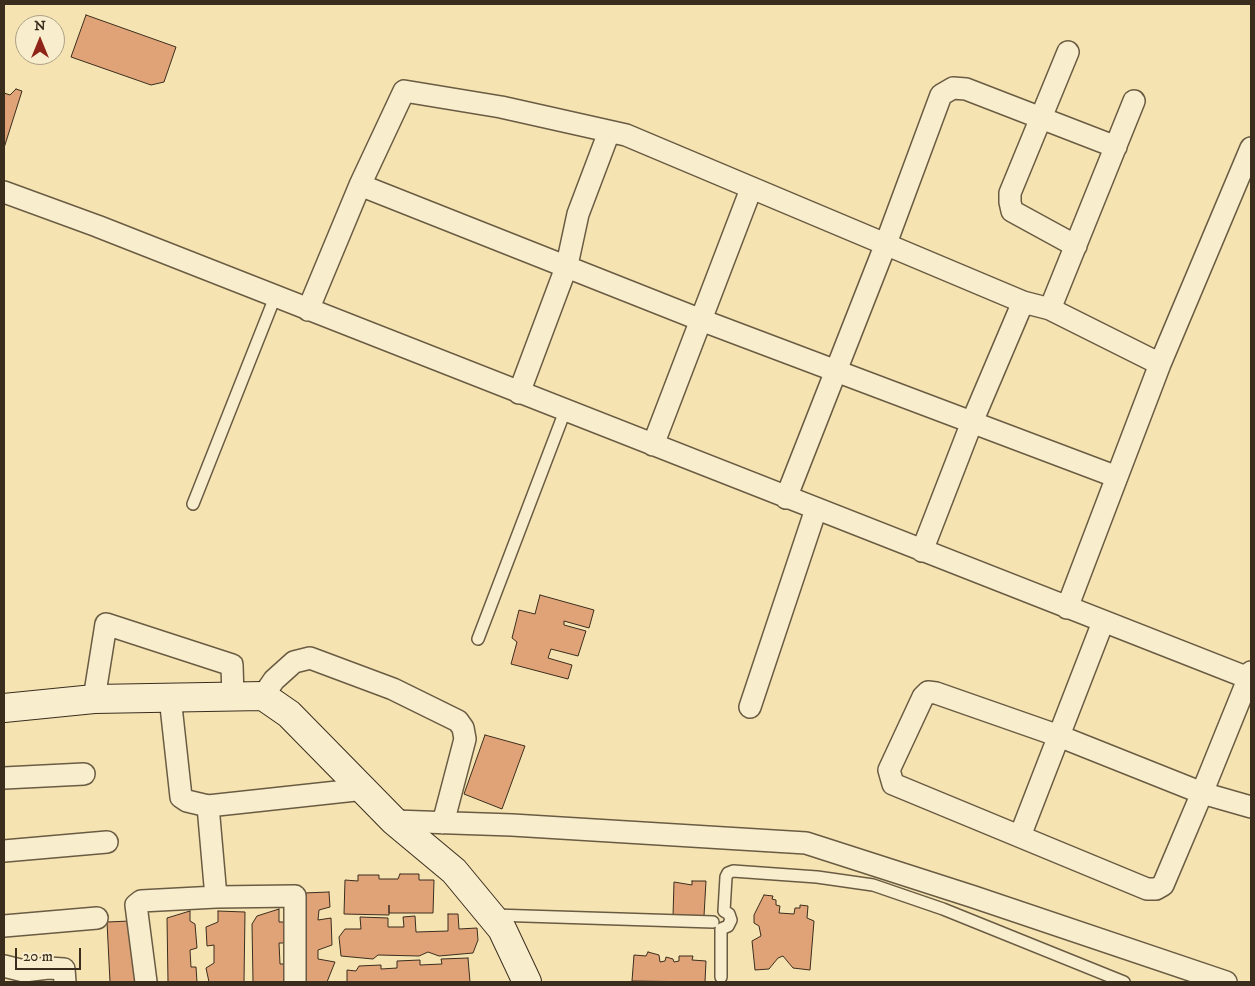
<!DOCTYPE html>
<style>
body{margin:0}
#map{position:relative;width:1255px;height:986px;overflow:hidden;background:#f5e4b2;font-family:"IM FELL DW Pica",serif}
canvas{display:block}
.frame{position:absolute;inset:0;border:5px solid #3b2d1e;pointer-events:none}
.north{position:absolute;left:15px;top:15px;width:50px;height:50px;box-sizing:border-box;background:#f8edcd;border:1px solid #aca087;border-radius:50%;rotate:0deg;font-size:14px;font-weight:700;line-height:20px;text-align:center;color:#3b2d1e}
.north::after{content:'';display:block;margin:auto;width:18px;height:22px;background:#8f2418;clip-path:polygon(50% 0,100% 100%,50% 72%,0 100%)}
.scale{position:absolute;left:15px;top:948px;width:66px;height:22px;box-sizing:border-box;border:2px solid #3b2d1e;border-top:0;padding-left:6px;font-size:15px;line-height:18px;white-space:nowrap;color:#3b2d1e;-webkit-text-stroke:4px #f8edcd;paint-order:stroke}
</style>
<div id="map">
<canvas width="1255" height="986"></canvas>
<div class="frame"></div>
<div class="north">N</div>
<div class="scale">20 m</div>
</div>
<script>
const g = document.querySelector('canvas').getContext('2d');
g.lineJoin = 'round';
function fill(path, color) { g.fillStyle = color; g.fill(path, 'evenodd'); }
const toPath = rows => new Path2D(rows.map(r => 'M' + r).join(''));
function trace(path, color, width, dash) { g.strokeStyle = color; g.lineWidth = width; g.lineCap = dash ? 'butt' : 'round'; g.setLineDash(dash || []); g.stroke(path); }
const building = toPath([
 [86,15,176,47,164,82,151,85,71,57,86,15],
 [16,89,22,91,4,148,4,93,10,95,16,89],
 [540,595,594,610,589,628,564,621,564,625,586,631,578,656,551,649,548,658,572,665,568,679,511,664,517,642,512,638,519,610,535,614,540,595],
 [485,735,525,746,502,809,464,794,485,735],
 [400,874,419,874,419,880,434,880,433,913,389,913,389,905,389,915,344,914,345,880,358,881,358,875,379,875,379,879,398,879,400,874],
 [692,881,706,881,704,916,673,916,674,882,692,885,692,881],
 [329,892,330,907,319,910,318,920,331,918,332,945,318,950,318,959,335,962,327,982,301,982,304,893,329,892],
 [764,895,773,896,772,899,776,900,776,905,780,906,779,913,794,914,795,908,800,908,800,905,808,906,807,918,814,921,810,970,793,968,783,956,778,958,769,969,755,970,752,941,761,936,759,926,754,923,754,915,764,895],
 [279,909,279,922,287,922,288,943,279,943,280,964,286,964,287,982,253,982,252,924,257,916,279,909],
 [190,911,190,921,195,924,197,948,190,950,191,967,196,967,197,982,168,982,167,918,190,911],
 [218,911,245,912,244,982,209,982,206,968,214,963,214,945,207,946,206,927,218,922,218,911],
 [448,914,458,914,459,929,477,928,478,940,473,953,439,956,428,952,419,956,378,955,373,959,341,956,339,937,345,929,361,929,360,917,388,918,388,927,404,927,403,917,415,916,416,932,448,931,448,914],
 [130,921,140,982,110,982,107,922,130,921],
 [648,952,659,955,660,962,665,961,666,957,673,959,674,962,679,961,679,956,693,956,692,960,706,961,705,982,632,981,634,955,646,956,648,952],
 [468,958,470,982,347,982,347,970,356,971,359,966,381,965,381,969,397,968,397,961,420,960,420,965,442,964,441,959,468,958]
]);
fill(building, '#dfa377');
trace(building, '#3b2d1e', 1);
const lane = toPath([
 [193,504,275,297],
 [478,639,565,411],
 [724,911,726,877,728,873,733,871,817,877,873,885,943,909,1124,982],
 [494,915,713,922],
 [721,929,721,977],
 [721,929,728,926,731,920,729,914,724,911]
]);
const street = toPath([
 [1068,52,1010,193,1010,202,1012,211,1076,246],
 [360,185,404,91,501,107,626,135,1023,302,1050,309,1160,364],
 [4,192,97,226,1251,679],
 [1050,309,1134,101],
 [308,310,360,185,701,320,1117,477],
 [519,393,567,265,578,214,609,132],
 [653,445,751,189],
 [786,498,885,246,941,95,953,88,966,89,1116,147],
 [922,551,972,422,1023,302],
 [1067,608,1160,364,1251,148],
 [1251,672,1202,793,1163,885,1156,889,1147,889,893,784,889,770,923,697,928,692,936,693,1059,736,1202,793,1251,807],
 [263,696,274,680,294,662,310,658,393,689,458,721,463,728,465,739,443,823],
 [170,697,181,797,187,801,208,806,365,789],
 [94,699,106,624,232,665,233,697],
 [750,707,816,509],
 [4,778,84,774],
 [394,821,512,825,806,843,974,897,1226,982],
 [1020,836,1103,622],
 [4,851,107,842],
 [216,897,295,896,295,982],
 [4,926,97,918],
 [4,966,24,971,48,968,64,969,65,982],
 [146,982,136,905,141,901,216,897,208,806]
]);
const secondary = toPath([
 [4,708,94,699,263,696,289,714,394,821,454,871,502,929,527,982]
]);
trace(lane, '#6a5b43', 14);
trace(street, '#6a5b43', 24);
trace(secondary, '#3b2d1e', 30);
trace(lane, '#f8edcd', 11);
trace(street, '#f8edcd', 21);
trace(secondary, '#f8edcd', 28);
</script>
